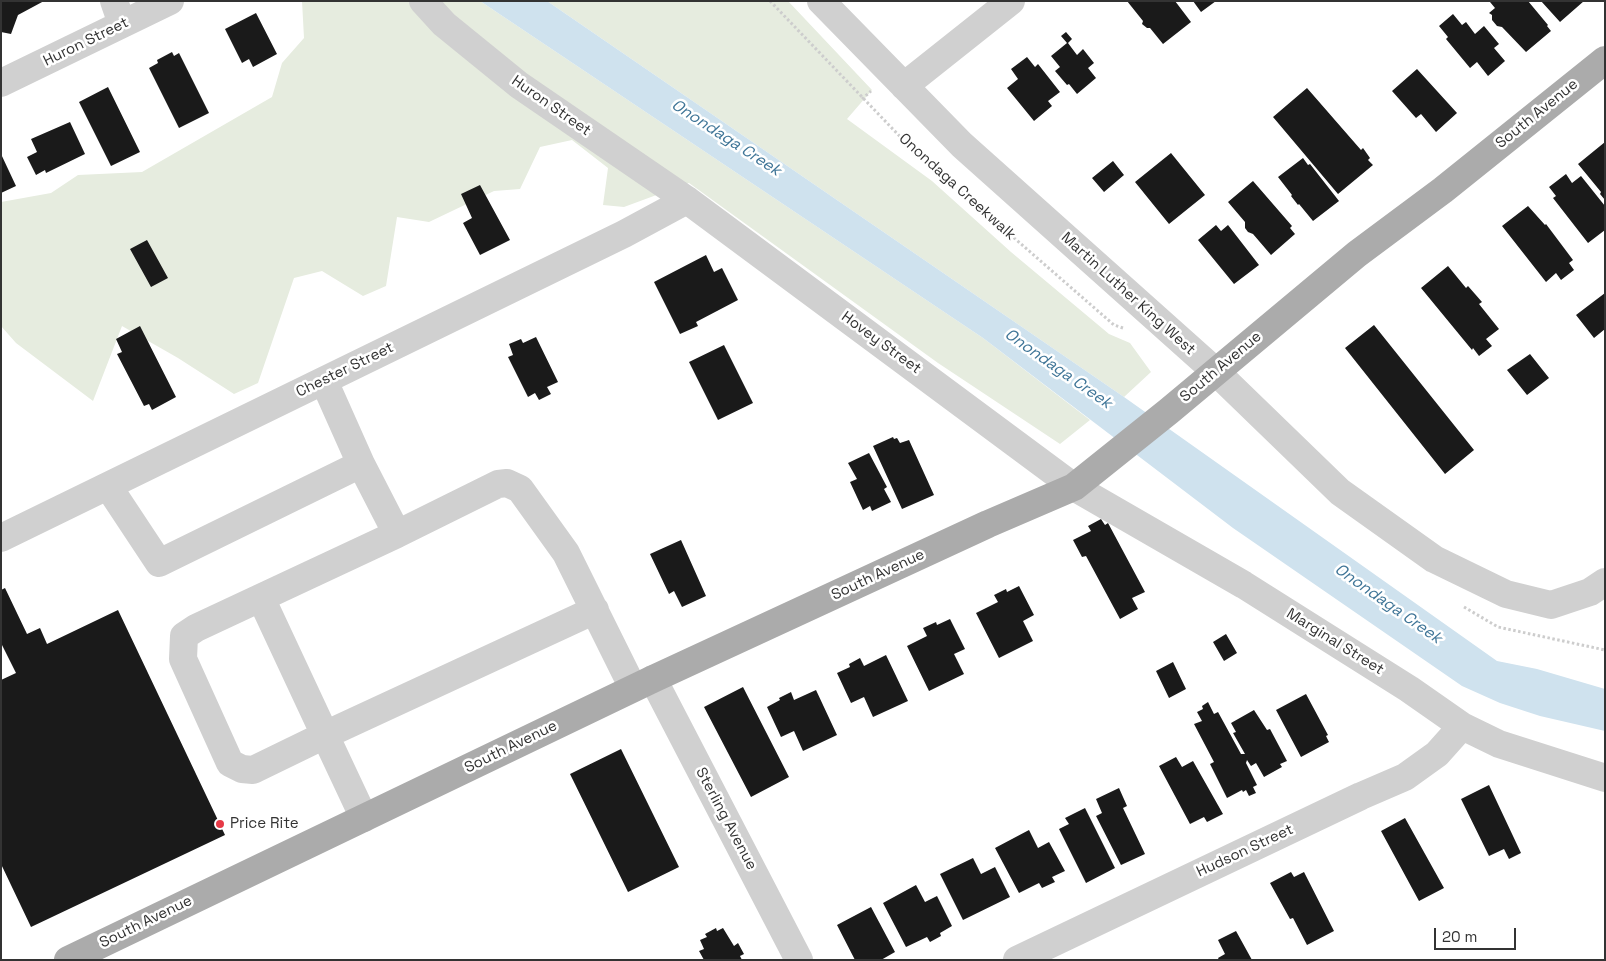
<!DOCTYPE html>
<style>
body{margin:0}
#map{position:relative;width:1606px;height:961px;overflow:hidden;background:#fff;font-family:"Space Grotesk",sans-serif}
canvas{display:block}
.frame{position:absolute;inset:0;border:2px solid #333;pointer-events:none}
.scale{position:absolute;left:1434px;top:928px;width:82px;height:22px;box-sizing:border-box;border:2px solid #333;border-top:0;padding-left:6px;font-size:15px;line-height:18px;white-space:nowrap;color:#333;-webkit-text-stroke:4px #fff;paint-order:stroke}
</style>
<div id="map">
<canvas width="1606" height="961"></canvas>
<div class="frame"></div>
<div class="scale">20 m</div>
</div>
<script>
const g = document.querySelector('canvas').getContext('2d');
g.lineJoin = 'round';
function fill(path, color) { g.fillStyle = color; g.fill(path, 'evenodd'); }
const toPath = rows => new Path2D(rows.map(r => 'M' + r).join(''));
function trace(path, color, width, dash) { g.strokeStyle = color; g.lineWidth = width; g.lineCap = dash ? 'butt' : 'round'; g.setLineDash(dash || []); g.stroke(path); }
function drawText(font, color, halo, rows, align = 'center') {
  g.font = font + ' "Space Grotesk",sans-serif'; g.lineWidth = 5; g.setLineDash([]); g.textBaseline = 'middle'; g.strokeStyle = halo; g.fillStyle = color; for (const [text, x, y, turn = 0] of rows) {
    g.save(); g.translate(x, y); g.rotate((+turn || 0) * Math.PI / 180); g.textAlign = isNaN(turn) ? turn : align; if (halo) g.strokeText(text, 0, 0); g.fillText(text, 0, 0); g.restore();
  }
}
fill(toPath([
 [302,1,480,1,983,338,1090,420,1060,444,938,363,689,183,624,207,603,205,608,168,572,140,540,147,520,189,494,191,429,222,397,217,386,286,363,296,322,271,294,278,258,383,234,394,178,358,122,326,93,401,16,343,1,326,1,202,51,193,78,175,142,172,272,97,282,63,304,38],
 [547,1,788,1,872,90,847,119,932,181,1011,252,1109,334,1130,343,1151,372,1124,397]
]), '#e6ecdf');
fill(toPath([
 [480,1,547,1,1124,397,1497,661,1537,669,1605,689,1605,731,1540,716,1500,703,1462,686,1233,528,983,338]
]), '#cfe2ee');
fill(toPath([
 [1,1,44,1,18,15,11,34,1,32],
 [1127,1,1175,1,1191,22,1163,44,1150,28,1147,28,1142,24,1143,21],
 [1193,1,1216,1,1201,12],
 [1491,1,1528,1,1548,25,1547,26,1551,31,1526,52,1502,27,1497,26,1492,20,1492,15,1489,13,1495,8,1490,2],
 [1541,1,1584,1,1560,22],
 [256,13,277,54,253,67,249,59,242,63,225,29],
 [1453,14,1462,25,1466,22,1475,34,1484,26,1499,44,1494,48,1505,61,1488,76,1477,62,1470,68,1446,39,1448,37,1439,26],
 [1066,32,1072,39,1068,43,1077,55,1083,49,1094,63,1088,68,1096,78,1077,94,1069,84,1067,85,1055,71,1060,67,1051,56,1067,43,1061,36],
 [172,52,174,56,179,53,209,113,179,128,149,68,158,63,157,60],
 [1027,57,1035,67,1038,64,1060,92,1048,101,1052,106,1034,121,1007,88,1018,79,1011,69],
 [1417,69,1457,113,1436,132,1421,114,1416,118,1392,91],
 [108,87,140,152,111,166,79,102],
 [1307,88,1361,150,1363,148,1370,158,1368,160,1373,165,1338,194,1273,117],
 [70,122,85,154,46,173,45,170,36,175,27,157,37,152,31,139],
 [1605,142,1605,200,1600,194,1601,192,1578,164],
 [1171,153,1205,195,1169,224,1135,182],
 [1,154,16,186,1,193],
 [1303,158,1308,165,1310,164,1339,201,1313,221,1299,204,1298,205,1291,196,1292,195,1278,177],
 [1113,161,1124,175,1104,192,1092,178],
 [1566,174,1572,183,1581,176,1605,206,1605,230,1588,243,1553,198,1556,196,1549,187],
 [1253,181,1292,226,1290,228,1295,234,1271,255,1253,234,1248,232,1245,228,1245,222,1228,202],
 [480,185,510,240,480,255,463,223,472,218,461,194],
 [1528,206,1545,225,1546,224,1573,260,1569,263,1574,270,1561,280,1556,273,1546,282,1502,226],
 [1216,225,1221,231,1228,225,1259,265,1234,284,1198,240],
 [147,240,168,278,151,287,130,249],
 [706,255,714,272,722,268,738,300,696,322,698,326,680,334,654,282],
 [1448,266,1466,288,1468,286,1482,302,1479,304,1499,329,1486,339,1492,346,1479,356,1473,348,1472,350,1421,288],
 [1605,293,1605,329,1594,338,1576,315],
 [1374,325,1474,450,1445,474,1345,348],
 [140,326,176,397,152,410,149,404,144,406,117,354,122,352,116,339],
 [536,337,558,382,547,387,551,394,539,400,535,393,528,397,508,357,513,355,509,344,521,339,523,343],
 [724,345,753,403,718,420,689,362],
 [1530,354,1549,378,1527,395,1507,370],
 [893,437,894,439,897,438,900,443,909,440,934,495,902,509,873,446],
 [869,453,887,487,884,489,891,502,872,511,870,506,863,510,850,482,857,479,848,463],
 [1101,519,1105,525,1108,523,1145,592,1132,598,1138,609,1120,619,1086,556,1082,557,1073,540,1091,531,1088,526],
 [681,540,706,596,682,607,674,591,669,594,650,554],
 [1019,586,1034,615,1023,621,1033,641,999,658,976,613,998,602,994,595,1006,589,1007,592],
 [5,588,27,634,40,628,47,644,118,610,225,835,31,927,1,864,1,680,16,673,1,643,1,590],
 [950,619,965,649,954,654,964,674,929,691,907,646,927,636,923,628,936,622,937,625],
 [1226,634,1237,653,1224,661,1213,642],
 [886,655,908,701,873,717,864,697,851,703,837,673,850,667,849,664,860,658,864,666],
 [1173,662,1186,689,1169,698,1156,671],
 [743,687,789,777,751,797,704,707],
 [816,690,837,735,803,751,794,731,781,737,767,707,780,700,779,698,791,692,794,700],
 [1306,694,1328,735,1326,736,1329,742,1301,757,1276,710],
 [1208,702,1214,714,1218,712,1241,754,1245,754,1233,733,1236,732,1231,723,1254,710,1267,730,1270,729,1287,761,1280,764,1282,767,1264,777,1256,763,1251,766,1247,760,1246,763,1257,785,1253,787,1256,793,1249,796,1246,790,1243,792,1242,790,1227,798,1210,764,1214,762,1194,724,1202,721,1197,712,1203,709,1202,706],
 [621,749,679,867,628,892,570,774],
 [1176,757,1182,767,1193,761,1223,814,1207,822,1204,817,1190,824,1159,766],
 [1489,785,1521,853,1509,859,1504,849,1489,856,1461,799],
 [1119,788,1127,806,1123,808,1145,854,1121,865,1096,816,1102,813,1096,799],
 [1085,808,1115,868,1086,883,1059,829,1069,824,1065,818],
 [1405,818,1444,888,1419,901,1381,831],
 [1029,830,1038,848,1049,842,1065,871,1052,877,1055,882,1042,888,1039,883,1019,893,995,848],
 [973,858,981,874,995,867,1010,897,963,920,940,874],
 [1291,872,1294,877,1304,872,1334,931,1307,945,1293,918,1290,919,1270,883],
 [916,885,925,902,937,896,952,926,940,933,941,936,930,942,927,937,906,947,883,903],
 [871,907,895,952,881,960,855,960,837,925],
 [716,928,717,931,723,928,734,946,738,943,744,954,740,956,742,960,704,960,699,951,704,949,700,940,707,937,705,934],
 [1236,931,1252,960,1219,960,1218,958,1225,954,1218,940]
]), '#1a1a1a');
trace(toPath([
 [770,1,911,148,1114,325,1123,328],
 [862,99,871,91],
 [1464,607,1498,627,1605,650]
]), '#cdcdcd', 3, [2.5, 2.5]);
trace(toPath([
 [114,1,122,24],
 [423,1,444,24,519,85,687,200,1074,487,1244,585,1409,689,1462,726,1499,744,1605,778],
 [821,1,962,145,1215,371,1340,492,1434,559,1506,594,1551,605,1590,592,1605,582],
 [1,83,170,1],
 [904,86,1011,1],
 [361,464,397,534,498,484,507,483,520,489,566,553,633,688],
 [108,486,159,563,361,464,324,381],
 [1,538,624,234,687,200],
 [261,598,325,735,253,770,242,769,230,763,183,659,184,636,196,628,397,534],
 [653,679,799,960],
 [364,818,325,735,595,610],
 [1017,960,1361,796,1405,777,1437,754,1462,726]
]), '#d0d0d0', 28);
trace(toPath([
 [68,960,653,679,988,524,1074,487,1169,411,1357,254,1443,190,1605,60]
]), '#ababab', 28);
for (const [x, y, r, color] of [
 [220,824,5,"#e63946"]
]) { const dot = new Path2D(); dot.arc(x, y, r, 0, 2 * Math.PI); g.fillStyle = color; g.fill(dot); trace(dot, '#fff', 2); }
drawText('15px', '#333', '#fff', [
 ["Huron Street",86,42,-26],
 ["Huron Street",551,106,35],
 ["South Avenue",1537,114,-39],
 ["Onondaga Creekwalk",957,187,42],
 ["Martin Luther King West",1128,294,42],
 ["Hovey Street",881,343,36],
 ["South Avenue",1221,367,-40],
 ["Chester Street",345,370,-26],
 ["South Avenue",878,575,-25],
 ["Marginal Street",1335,642,32],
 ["South Avenue",511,747,-26],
 ["Sterling Avenue",726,819,62],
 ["Hudson Street",1245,851,-25],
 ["South Avenue",146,922,-26]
]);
drawText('15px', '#333', '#fff', [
 ["Price Rite",230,824]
], 'left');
drawText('italic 16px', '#3f7597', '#fff', [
 ["Onondaga Creek",726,138,33],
 ["Onondaga Creek",1058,369,35],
 ["Onondaga Creek",1388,604,35]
]);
</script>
